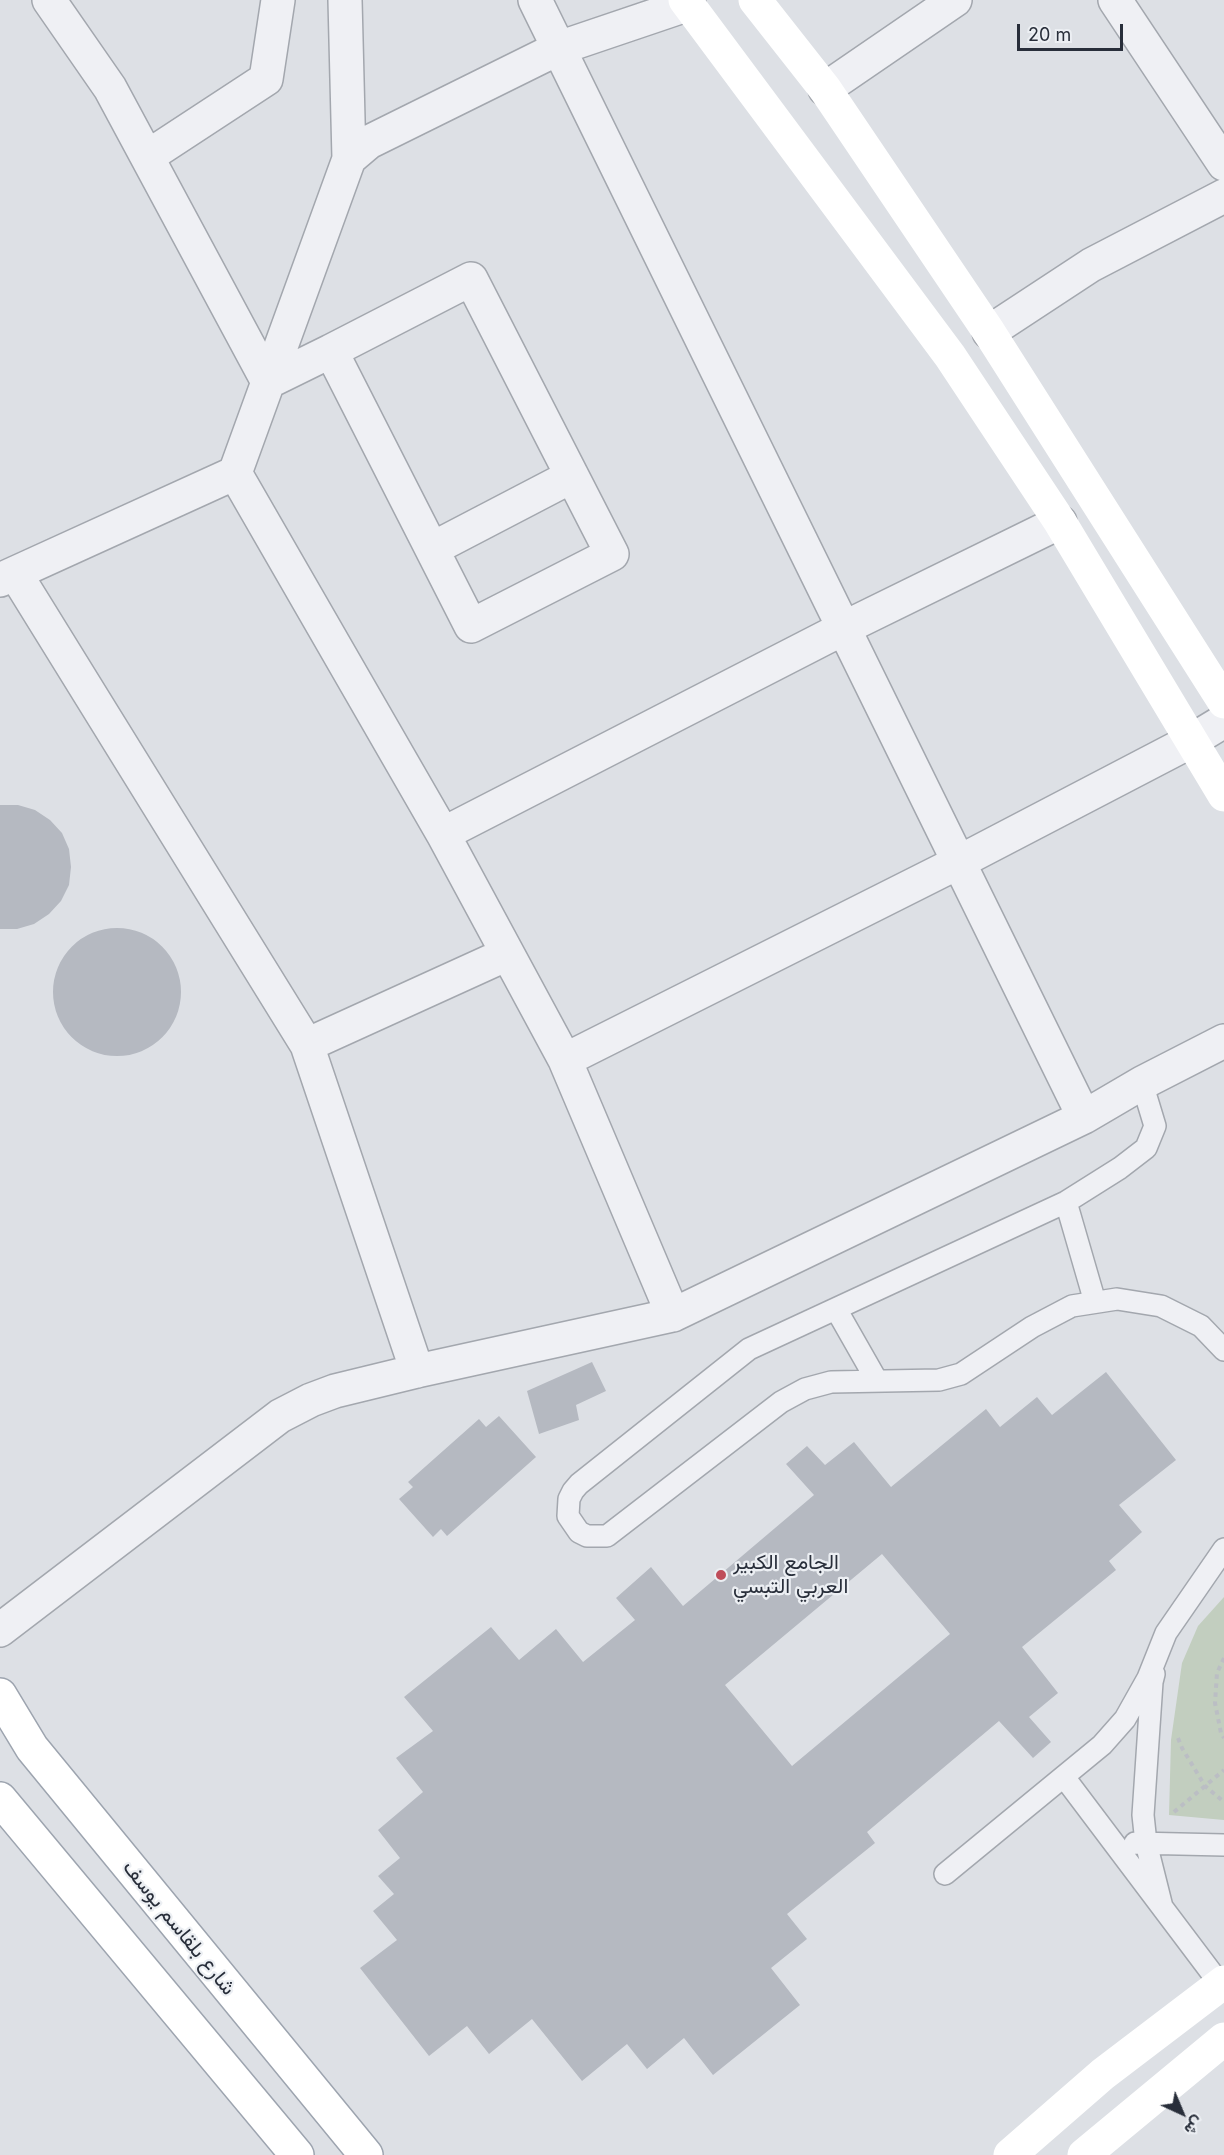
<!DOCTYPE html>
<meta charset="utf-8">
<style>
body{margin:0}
#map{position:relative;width:1224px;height:2155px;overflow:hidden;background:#dde0e5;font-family:Inter,Vazirmatn,sans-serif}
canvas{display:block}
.north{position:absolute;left:1152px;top:2083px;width:60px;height:60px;-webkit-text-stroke:4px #eceff3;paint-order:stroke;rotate:136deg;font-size:16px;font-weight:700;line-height:24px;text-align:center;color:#282e3a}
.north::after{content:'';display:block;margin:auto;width:21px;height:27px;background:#282e3a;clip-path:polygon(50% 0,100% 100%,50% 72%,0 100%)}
.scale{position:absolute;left:1017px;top:24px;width:106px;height:27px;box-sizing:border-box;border:3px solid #282e3a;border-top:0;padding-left:8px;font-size:18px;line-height:21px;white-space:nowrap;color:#282e3a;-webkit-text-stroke:4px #eceff3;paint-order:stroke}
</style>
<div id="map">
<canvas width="1224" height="2155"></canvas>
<div class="north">ش</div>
<div class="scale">20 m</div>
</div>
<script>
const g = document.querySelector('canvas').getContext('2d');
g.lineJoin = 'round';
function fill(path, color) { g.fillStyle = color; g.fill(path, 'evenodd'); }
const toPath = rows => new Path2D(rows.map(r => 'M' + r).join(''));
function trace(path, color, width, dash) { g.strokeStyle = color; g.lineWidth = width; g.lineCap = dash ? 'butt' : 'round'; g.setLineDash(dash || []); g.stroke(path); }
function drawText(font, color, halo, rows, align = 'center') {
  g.font = font + ' Inter,Vazirmatn,sans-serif'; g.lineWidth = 4.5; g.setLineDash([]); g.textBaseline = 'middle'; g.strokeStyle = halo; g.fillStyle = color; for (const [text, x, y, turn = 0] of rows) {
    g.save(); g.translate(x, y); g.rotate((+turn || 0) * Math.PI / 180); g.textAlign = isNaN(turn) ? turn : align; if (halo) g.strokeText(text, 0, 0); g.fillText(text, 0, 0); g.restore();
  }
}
fill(toPath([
 [1224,1597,1224,1820,1169,1815,1171,1740,1182,1663,1198,1626]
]), '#c2cebf');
fill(toPath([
 [0,805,18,805,35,810,50,820,62,833,69,849,71,867,69,885,61,901,49,914,34,924,17,929,0,929],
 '53 992a64 64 0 1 1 128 0a64 64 0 1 1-128 0Z',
 [592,1362,606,1391,576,1405,579,1420,539,1434,527,1391],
 [1106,1372,1176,1460,1119,1505,1142,1532,1109,1561,1116,1570,1022,1647,1058,1693,1029,1717,1051,1742,1033,1758,999,1721,867,1832,875,1843,787,1914,807,1939,771,1968,800,2005,713,2075,684,2038,647,2069,627,2044,582,2081,532,2019,489,2054,467,2026,429,2056,360,1968,397,1940,373,1911,394,1894,378,1876,400,1858,378,1830,423,1792,396,1758,433,1731,404,1697,491,1627,519,1660,556,1629,583,1662,635,1620,616,1598,651,1567,683,1606,814,1495,786,1464,807,1446,825,1465,854,1442,891,1487,986,1409,1000,1427,1037,1397,1052,1415],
 [882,1554,950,1634,792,1766,725,1685],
 [499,1416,536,1457,447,1536,441,1529,433,1537,399,1499,413,1487,408,1482,479,1419,486,1427]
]), '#b5b9c1');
const lane = toPath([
 [1142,1083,1155,1126,1146,1148,1120,1168,1066,1202,749,1349,579,1484,573,1491,569,1499,568,1516,579,1532,587,1536,607,1536,781,1402,805,1389,831,1382,939,1380,961,1374,1032,1327,1072,1306,1117,1299,1161,1306,1201,1326,1224,1350],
 [1066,1202,1095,1302],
 [836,1309,877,1381],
 [1154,1674,1152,1682,1143,1815,1146,1843,1162,1907],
 [1064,1777,1220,1984],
 [1135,1843,1224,1845],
 [945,1874,1102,1745,1125,1719,1148,1678,1166,1633,1224,1549]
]);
const street = toPath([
 [49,0,110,88,268,382,331,351],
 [345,0,349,159],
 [535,0,1084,1117],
 [1115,0,1224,164],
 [825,89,955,0],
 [147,157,266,79,278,0],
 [471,279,612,554,471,626,331,351,471,279],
 [989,332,1091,265,1224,196],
 [235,473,443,834,565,1060,673,1315],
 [432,549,572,476],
 [15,573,307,1045,417,1371],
 [0,580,235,473,349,159,369,142,559,48,689,4],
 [443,834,844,628,1060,522],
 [307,1045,507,954],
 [565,1060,959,862,1191,741,1224,721],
 [0,1630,280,1416,311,1400,335,1391,417,1371,673,1315,1084,1117,1142,1083,1224,1041]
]);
const primary = toPath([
 [0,1695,32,1748,366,2155],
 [0,1799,297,2155]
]);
trace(lane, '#a3a7ae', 24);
trace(street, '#a3a7ae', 36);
trace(primary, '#9da4af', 36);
trace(toPath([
 [1224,1658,1217,1673,1215,1703,1221,1733,1224,1738],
 [1178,1738,1182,1748,1205,1786,1224,1802],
 [1174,1812,1224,1770]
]), '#bbbec4', 4, [4.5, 4.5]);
trace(lane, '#eff0f4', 21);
trace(street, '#eff0f4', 33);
trace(toPath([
 [685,0,950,356,1060,522,1224,795],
 [755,0,825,89,989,332,1224,702],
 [1010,2155,1103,2074,1224,1982],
 [1084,2155,1224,2039]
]), '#fff', 33);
trace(primary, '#fff', 33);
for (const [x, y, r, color] of [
 [721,1575,6,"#bf4d5a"]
]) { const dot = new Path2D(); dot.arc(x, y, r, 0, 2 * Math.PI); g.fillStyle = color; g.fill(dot); trace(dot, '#eceff3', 2); }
drawText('21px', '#282e3a', '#eceff3', [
 ["الجامع الكبير",733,1563],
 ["العربي التبسي",733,1587]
], 'left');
drawText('21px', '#282e3a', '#eceff3', [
 ["شارع بلقاسم يوسف",179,1928,51]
]);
</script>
